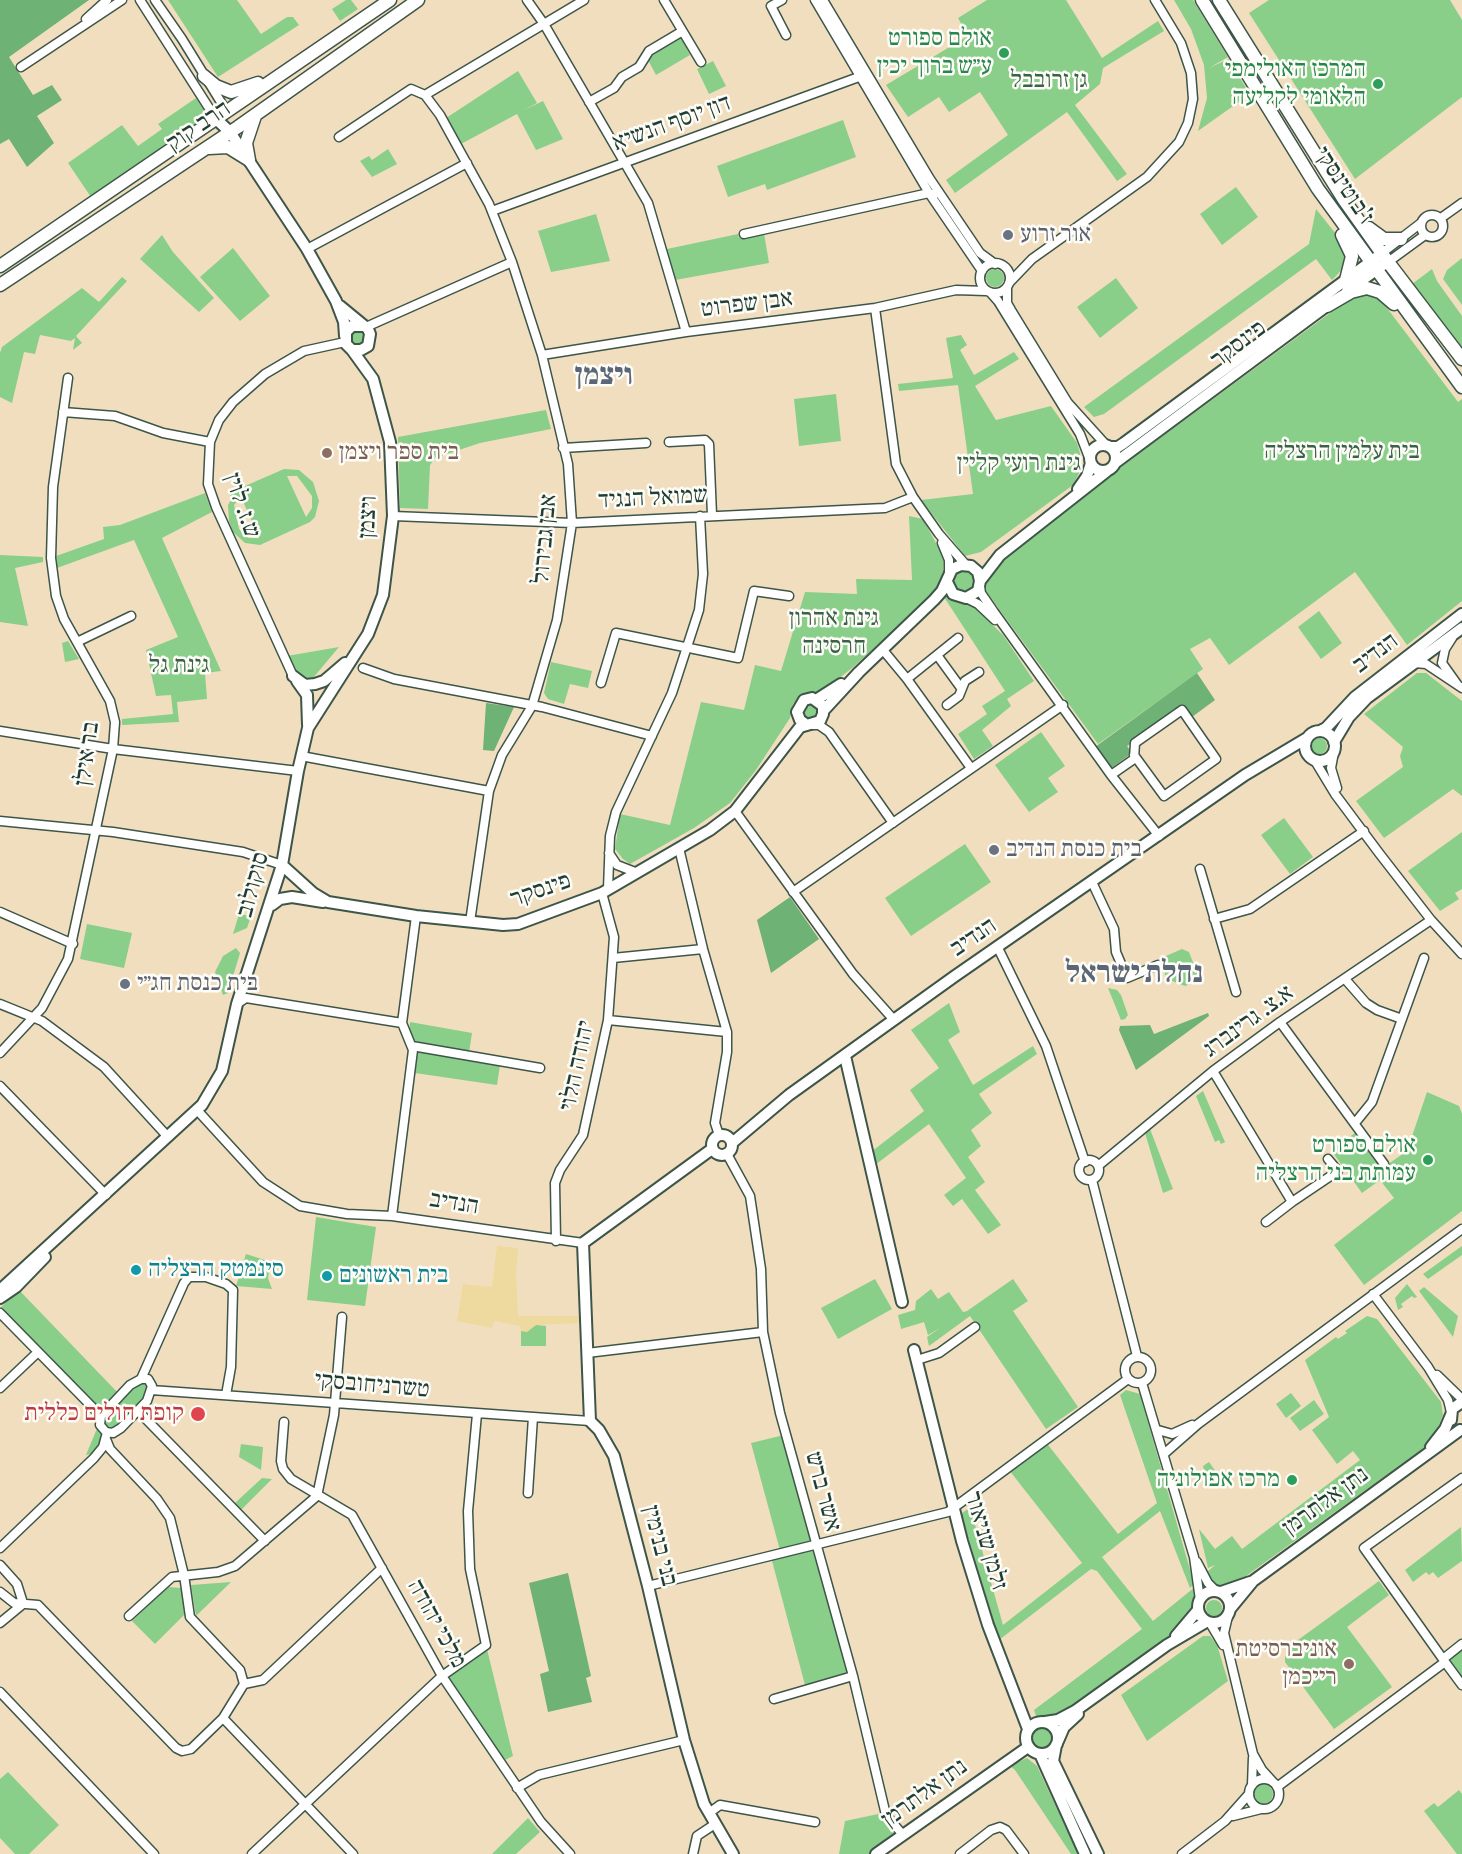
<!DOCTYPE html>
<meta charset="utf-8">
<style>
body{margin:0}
canvas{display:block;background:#f1debe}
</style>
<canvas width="1462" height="1854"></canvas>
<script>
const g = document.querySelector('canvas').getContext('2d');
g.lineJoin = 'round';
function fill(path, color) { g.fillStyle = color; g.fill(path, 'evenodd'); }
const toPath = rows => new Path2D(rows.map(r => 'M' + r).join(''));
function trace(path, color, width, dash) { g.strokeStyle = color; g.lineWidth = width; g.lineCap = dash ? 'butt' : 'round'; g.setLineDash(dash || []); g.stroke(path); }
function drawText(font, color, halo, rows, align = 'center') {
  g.font = font + ' "Libre Bodoni","Frank Ruhl Libre",serif'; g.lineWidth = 5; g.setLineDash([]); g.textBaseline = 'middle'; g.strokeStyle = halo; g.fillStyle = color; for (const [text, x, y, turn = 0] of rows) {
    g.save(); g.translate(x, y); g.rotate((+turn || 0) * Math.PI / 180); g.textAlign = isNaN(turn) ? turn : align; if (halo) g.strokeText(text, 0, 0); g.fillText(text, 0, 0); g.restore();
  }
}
fill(toPath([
 [168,0,237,0,261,34,287,17,293,17,299,25,218,77],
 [346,0,351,0,358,9,340,21,332,9],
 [987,0,1066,0,1102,58,1158,21,1164,31,1103,68,1100,84,1075,105,1127,174,1117,181,1067,112,955,193,946,180,1008,135,980,92,949,112,939,97,908,117,886,85,968,36,958,18],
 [1174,0,1193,0,1228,57,1209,68,1228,59,1250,94,1198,131,1207,98,1204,65,1191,29],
 [1269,0,1450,0,1462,20,1462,97,1355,179,1249,13],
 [680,36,690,55,656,75,648,60,648,54],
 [713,61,726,86,709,94,697,69],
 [518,71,537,103,524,110,543,101,563,139,536,150,517,114,461,144,446,118],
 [196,98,205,112,200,124,93,200,68,163,122,125,138,146,162,129,158,124],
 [843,120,856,157,767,190,765,184,728,197,717,166],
 [388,149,397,164,372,177,360,161,369,156,372,160],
 [1236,187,1258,217,1222,245,1200,214],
 [1316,209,1344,244,1347,254,1344,267,1336,276,1332,280,1316,259,1104,414,1094,417,1084,407,1309,244],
 [596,214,610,261,551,272,538,231],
 [764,233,769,263,675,280,667,249,738,234,739,238],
 [162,235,173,252,214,298,199,312,140,259],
 [233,248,270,296,240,321,200,277],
 [1462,258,1462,305,1443,279,1447,270],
 '986 278a9 9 0 1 1 18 0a9 9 0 1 1-18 0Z',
 [1432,269,1437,281,1462,316,1462,353,1412,284],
 [122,277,127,281,76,336,82,343,73,350,75,338,71,341,40,335,35,354,24,352,12,403,0,397,0,353,2,347,82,288,99,302],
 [1116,278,1138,308,1100,338,1077,307],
 [1363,292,1378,296,1458,402,1462,399,1462,601,1407,645,1355,572,1229,665,1210,638,1190,649,1203,669,1098,744,985,590,987,578,999,561,1111,474,1345,302],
 [350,330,366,331,364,346,351,346],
 [961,335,967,345,960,350,974,375,1014,352,1019,359,975,386,996,420,1051,406,1077,443,1080,453,1079,473,1073,485,981,552,965,556,921,500,973,494,958,385,899,391,898,384,953,378,946,338],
 [836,394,841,441,799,446,794,399],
 [546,410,551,429,480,443,435,458,430,465,428,509,400,508,398,437],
 [284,469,299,470,313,482,319,501,315,517,310,522,260,545,245,543,233,532,229,521,228,505,232,498,229,493],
 [287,476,297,476,312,496,312,508,306,517],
 [241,497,259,537,259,538,248,538,239,529,234,505],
 [205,493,212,512,162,538,221,671,205,673,207,699,177,702,179,722,122,725,122,719,173,714,171,695,156,696,146,650,178,637,134,540,57,568,56,556,104,539,103,527,120,525],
 [909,516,923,519,944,558,942,582,936,592,852,668,819,694,803,694,793,704,790,718,756,770,730,803,694,828,630,864,623,859,615,849,620,814,670,825,701,702,744,710,755,665,781,671,805,592,857,594,856,579,912,580],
 [0,555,43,557,43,562,15,568,28,626,0,622],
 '954 581a10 10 0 1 1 20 0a10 10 0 1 1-20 0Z',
 [949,594,972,605,1003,635,1034,681,1007,699,1011,706,982,730,993,746,974,759,958,734,987,714,982,706,1005,691,944,597],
 [1319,611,1342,643,1321,659,1298,627],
 [68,641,79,659,65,662,62,643],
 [339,647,313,678,300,678,295,673,287,656],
 [551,662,592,671,588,688,570,684,564,704,548,699,544,693],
 [1417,673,1426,673,1462,701,1462,796,1453,789,1384,838,1356,801,1403,767,1400,756,1403,747,1364,714],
 [817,703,820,716,806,721,800,710,804,704],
 [1041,732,1065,766,1048,778,1058,792,1029,812,995,765],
 '1311 746a8 8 0 1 1 16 0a8 8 0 1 1-16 0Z',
 [1284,818,1313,857,1290,874,1261,835],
 [1462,832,1462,889,1455,893,1459,899,1440,911,1408,871],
 [965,844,991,882,911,936,885,898],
 [239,914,251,916,247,928,233,934],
 [87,924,132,933,124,968,80,959],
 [236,948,240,953,228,993,223,995,215,972,223,956],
 [1182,949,1189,952,1200,980,1185,986,1167,979,1159,959],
 [1108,988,1117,990,1121,995,1128,1015,1125,1019,1121,1020],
 [949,1003,960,1032,948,1040,973,1085,1033,1046,1037,1054,979,1094,992,1113,971,1130,981,1146,968,1157,985,1182,975,1190,1001,1225,988,1234,962,1199,953,1206,944,1195,966,1178,929,1124,875,1165,871,1152,924,1111,910,1090,939,1068,911,1030],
 [410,1022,472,1033,469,1053,417,1043,409,1034],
 [418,1052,500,1065,497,1085,415,1073],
 [1203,1091,1225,1142,1221,1144,1219,1140,1215,1142,1196,1096],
 [1427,1092,1459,1106,1462,1114,1462,1211,1364,1285,1334,1245,1394,1198,1380,1180,1362,1193,1331,1150,1355,1133,1381,1169,1407,1151],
 [1150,1129,1173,1189,1163,1193,1145,1133],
 [316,1217,376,1227,365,1306,307,1300],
 [1462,1246,1462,1255,1428,1279,1423,1274],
 [246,1254,271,1262,268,1278,272,1289,236,1286],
 [875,1279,892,1309,838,1339,821,1308],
 [1013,1279,1028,1301,1013,1311,1078,1407,1046,1429,970,1316,929,1346,927,1337,940,1328,928,1335,924,1322,901,1329,898,1315,915,1310,916,1301,931,1289,938,1299,949,1292,963,1312,967,1311],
 [1407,1284,1417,1297,1414,1298,1412,1296,1401,1304,1403,1307,1398,1310,1395,1298],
 [1424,1287,1458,1316,1453,1337,1419,1291],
 [19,1290,120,1395,144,1378,151,1392,121,1428,106,1432,101,1416,0,1313,0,1308],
 [1367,1316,1377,1319,1441,1402,1443,1415,1435,1434,1428,1445,1246,1576,1248,1579,1219,1587,1206,1573,1215,1565,1208,1568,1199,1529,1215,1549,1232,1536,1242,1549,1360,1460,1353,1451,1337,1464,1312,1430,1329,1417,1305,1360,1336,1337,1338,1339,1347,1333,1345,1331],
 [536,1325,546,1326,546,1346,521,1346,521,1331,527,1331],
 [1126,1390,1140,1394,1194,1584,1190,1588,1160,1511,1102,1557,1153,1621,1195,1587,1194,1605,1175,1634,1057,1717,1037,1719,1034,1710,1142,1629,1097,1571,1091,1569,999,1640,961,1514,970,1507,1003,1625,1082,1563,1009,1470,1045,1441,1118,1534,1157,1503,1120,1395],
 [1291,1393,1301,1406,1286,1418,1276,1404],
 [1314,1400,1324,1414,1300,1431,1290,1418],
 [98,1426,102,1437,96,1453,86,1455],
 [784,1435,848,1674,805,1685,771,1557,781,1554,751,1443],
 [241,1444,263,1447,261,1470,239,1457],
 [1209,1462,1221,1479,1208,1488,1203,1466],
 [262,1478,272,1479,241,1510,235,1503],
 [1461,1527,1462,1561,1438,1578,1433,1572,1429,1575,1426,1572,1413,1582,1405,1570],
 [1379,1581,1389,1595,1347,1627,1392,1687,1334,1729,1285,1662,1285,1657,1298,1640],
 [231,1582,196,1616,191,1585],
 [168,1587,182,1588,184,1615,155,1644,132,1621],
 '1206 1608a8 8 0 1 1 16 0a8 8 0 1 1-16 0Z',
 [1203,1636,1210,1636,1217,1645,1228,1681,1147,1741,1121,1695],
 [1462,1644,1462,1686,1443,1659],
 [486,1645,513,1756,499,1763,442,1676],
 '1031 1737a11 11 0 1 1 22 0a11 11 0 1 1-22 0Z',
 [1027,1758,1037,1766,1078,1854,1071,1854,1015,1770,1010,1766],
 [8,1772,59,1825,29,1854,15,1854,0,1838,0,1779],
 '1253 1794a10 10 0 1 1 20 0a10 10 0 1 1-20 0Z',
 [1459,1790,1462,1794,1462,1854,1457,1854,1424,1811,1434,1803,1438,1807],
 [883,1813,886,1823,897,1839,871,1854,839,1854,845,1821],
 [528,1818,540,1832,516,1854,492,1854]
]), '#89cf89');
fill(toPath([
 [0,0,89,0,9,57,33,95,52,85,62,100,37,116,54,143,27,167,9,139,0,144],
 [1197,673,1215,700,1192,717,1184,706,1127,746,1132,753,1110,769,1095,747],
 [486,703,514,707,494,751,483,750],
 [790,897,819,939,771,973,757,920],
 [1208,1013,1209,1016,1136,1070,1119,1030,1120,1026,1150,1025,1154,1034],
 [568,1573,591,1676,586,1678,592,1702,548,1712,540,1674,549,1671,529,1583]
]), '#6eb275');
fill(toPath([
 [497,1246,518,1248,516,1274,518,1316,579,1316,579,1323,536,1325,527,1332,521,1331,520,1326,494,1321,492,1328,457,1321,463,1284,492,1287]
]), '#eeda9e');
const minor = toPath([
 [140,0,216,119],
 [155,0,182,39,227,112],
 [527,0,544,24,648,203,686,332],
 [664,0,701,62],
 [782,0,771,6,786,35],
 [815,0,929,193,982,271],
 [823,0,930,179,980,253,995,264],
 [86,19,107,0],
 [21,67,122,0],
 [425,95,584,0],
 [589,102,614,88,622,77,639,67,649,51,681,32],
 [339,137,411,89,425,95,440,115,489,204,512,262,542,355,568,464,572,523,557,620,532,706,502,755,489,791,470,922],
 [492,211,867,74],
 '1421 226a11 11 0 1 1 22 0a11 11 0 1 1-22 0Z',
 [1441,218,1462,203],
 [744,234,929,193,934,195],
 [307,249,467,163],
 [1382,253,1421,223],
 [1388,262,1425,235],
 '980 278a15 15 0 1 1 30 0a15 15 0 1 1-30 0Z',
 [1009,283,1032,259,1147,177,1179,142,1188,123,1193,99,1191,73,1181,43,1155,0],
 [1007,287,1007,303,1011,310,1068,403,1106,445],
 [990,292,998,301,1080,434,1090,460],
 [875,308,896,464,913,497,939,534,966,565],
 [366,327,512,262],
 [542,355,686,332,875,308,956,290,986,291],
 [63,412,115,416,163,433,210,442],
 [669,442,705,440,709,444,712,515],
 [563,448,646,443],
 [393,516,572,523,885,508,913,497],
 [942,543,949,560,949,573],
 [980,586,981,593,994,612,1111,775,1159,836],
 [966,598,978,604,995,620],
 [1452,638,1445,649,1442,663,1457,684],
 [77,642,131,616],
 [883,650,907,679,971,768],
 [937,655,961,688],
 [1414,663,1426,664,1462,688],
 [363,668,394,679,542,707,652,736],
 [293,676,216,507,208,484,210,442,219,420,233,402,265,374,304,351,345,342],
 [907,679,958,638],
 [601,683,616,633,738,658,754,591,789,596],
 [947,705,959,696,965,681,979,672],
 [813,725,819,725,829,732,893,823],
 [0,731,113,749,298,771],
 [1334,752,1331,768,1337,788],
 [301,756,489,791],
 [1315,761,1335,794,1379,853,1431,920,1462,954],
 [1111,775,1134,759,1135,743,1182,710,1216,759,1164,796,1134,755],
 [735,811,853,974,894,1020],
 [0,821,113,832,243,852,282,865],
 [679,848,703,949,727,1032,727,1052,715,1123,719,1135],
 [609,853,617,865,635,872],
 [1200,869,1236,992],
 [1092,882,1114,929,1116,952,1127,978,1158,965],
 [608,889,610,836,616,812,672,693,699,610,703,574,700,516],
 [793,892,1063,705],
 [0,912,73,944],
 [1214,919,1250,909,1364,831],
 [998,948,1046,1046,1085,1162],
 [613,958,703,949],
 [1345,979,1366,1003,1377,1010,1402,1019],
 [0,1004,42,1021,104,1067,168,1137],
 [237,1004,246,998,402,1023],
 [608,1020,727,1032],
 [1280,1022,1384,1164],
 [412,1046,540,1068],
 [0,1053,42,1008,68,959,113,749,115,722,110,701,64,619,56,596,51,558,53,487,68,378],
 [1213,1071,1292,1202,1338,1171,1328,1159],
 [0,1086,106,1195],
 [197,1110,263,1182,300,1206,347,1214,392,1216,583,1243],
 [1355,1123,1372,1102,1424,958],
 [727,1154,750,1196,761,1269,763,1332,780,1413,853,1676,886,1815,903,1835],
 '1079 1170a10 10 0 1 1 20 0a10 10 0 1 1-20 0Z',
 [1098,1166,1213,1071,1280,1022,1431,920],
 [1092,1180,1137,1356],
 [392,1216,413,1050,402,1023,416,916],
 [1266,1222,1292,1202],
 [556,1241,555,1183,560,1170,583,1135,608,1020,614,937,602,893],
 [1373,1294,1428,1367,1448,1400,1451,1412],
 [0,1313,101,1416],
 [587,1353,763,1332],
 '1125 1370a13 13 0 1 1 26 0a13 13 0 1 1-26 0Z',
 [917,1360,939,1353,975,1327],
 [1437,1375,1462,1399],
 [141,1379,184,1283,189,1277,206,1277,226,1284,233,1290,231,1367,226,1395],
 [141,1379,148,1379,152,1386,147,1401,121,1428,113,1433,106,1432,100,1425,101,1416,130,1385,141,1379],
 [1142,1383,1194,1557,1200,1600],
 [0,1388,38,1352],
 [151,1390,590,1421],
 [138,1411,265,1541],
 [284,1422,281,1461,283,1469,291,1479,352,1515,442,1676,541,1822,570,1854],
 [1158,1430,1172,1434,1192,1425],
 [106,1439,110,1449,157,1499,170,1518,184,1575,190,1617,240,1670,244,1684],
 [1165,1453,1198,1424,1462,1229],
 [528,1493,533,1417],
 [317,1496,334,1415,342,1317],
 [0,1548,94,1458,103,1447,106,1436],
 [1197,1562,1208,1583,1216,1591],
 [0,1565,17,1584,23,1603],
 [648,1586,948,1512,1128,1379],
 [0,1592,14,1603,38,1605,176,1748,182,1751,191,1749,223,1718,244,1684,263,1680,382,1568],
 [129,1616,172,1577,218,1572,235,1566,317,1496],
 [1228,1616,1224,1633,1253,1754,1262,1770,1273,1782],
 [0,1623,23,1604],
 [1210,1623,1223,1645],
 [1443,1659,1462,1644],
 [1445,1662,1364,1548,1462,1478],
 [0,1692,154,1854],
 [774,1699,853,1676],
 [223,1718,353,1854],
 '1249 1794a15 15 0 1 1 30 0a15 15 0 1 1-30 0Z',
 [1252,1785,1253,1758],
 [1277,1787,1445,1662,1462,1685],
 [517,1788,539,1775,684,1740],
 [709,1813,720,1805,815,1822],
 [1233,1816,1261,1809],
 [252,1854,442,1676,486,1645,470,1569,468,1511,477,1414],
 [693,1854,697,1836,715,1824],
 [960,1854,991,1830,1000,1827,1006,1830,1024,1854],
 [1182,1854,1225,1821,1249,1794]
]);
const tertiary = toPath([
 [216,119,230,132,307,249,336,301,344,322,345,336],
 [1347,291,1383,265],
 [340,306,368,329,370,334,368,346,361,350,352,350,346,344,346,332,352,326,364,326],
 '1090 458a13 13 0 1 1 26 0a13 13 0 1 1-26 0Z',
 [1110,447,1118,447,1124,443,1377,257],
 [1115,463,1332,302],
 [1078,489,1087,476,1091,463],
 [980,581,1000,555,1107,471],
 [293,676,305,685,315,684,324,681,345,663],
 [297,681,307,695,308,725],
 [816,700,841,684],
 [824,710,859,672,934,600,942,591,952,569,961,565,971,566,978,572,980,581,978,591,966,598,953,594,947,582],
 '1305 746a15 15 0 1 1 30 0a15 15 0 1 1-30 0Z',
 [1320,731,1326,728,1355,697,1462,614],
 [1334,742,1349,717,1367,698,1462,628],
 [282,865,313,893,328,902,416,916,503,925,518,924,602,893,710,830,735,811,800,727,820,721,823,714,823,706,812,698,804,700,797,712,800,720,807,725],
 [272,905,280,899,292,897,323,902],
 [845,1056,902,1302],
 '712 1145a10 10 0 1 1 20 0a10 10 0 1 1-20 0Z',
 [732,1143,789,1095,955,976,1245,775,1307,738],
 [712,1149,583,1243,590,1421,599,1430,614,1456,648,1586,684,1740,704,1804,733,1854],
 [0,1290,202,1105,222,1071,237,1004,282,865,298,771,308,728,368,634,383,595,393,516,390,442,373,379,352,350],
 [0,1298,16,1287,45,1257],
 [914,1350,962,1541,988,1625,1028,1729],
 [1451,1420,1452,1409,1462,1402],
 [1431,1447,1445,1429,1451,1415],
 '1198 1607a16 16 0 1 1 32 0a16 16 0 1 1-32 0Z',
 [1221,1592,1250,1582],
 [1230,1609,1253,1581,1460,1430],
 [1176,1636,1198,1610],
 '1026 1738a16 16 0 1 1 32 0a16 16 0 1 1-32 0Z',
 [1045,1722,1058,1720,1075,1711,1167,1645,1206,1622],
 [1058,1741,1064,1727,1078,1714],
 [1056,1745,1053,1761,1098,1854],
 [1040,1754,1085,1854],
 [876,1854,1028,1747]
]);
const secondary = toPath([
 [1202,0,1318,189,1462,387],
 [1219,0,1344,200,1388,262,1462,359],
 [204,76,216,86,231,92,258,83],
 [209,148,228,147,249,160],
 [249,160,246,143,255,116],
 [1369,228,1384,239,1401,239],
 [1342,235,1352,256,1346,280],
 [0,266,390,0],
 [0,285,238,127,418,0],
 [1327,306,1351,292,1367,288,1380,292,1394,304]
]);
trace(minor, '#3e5549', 11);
trace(tertiary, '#3e5549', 14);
trace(secondary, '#3e5549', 15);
trace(minor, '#fff', 8);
trace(tertiary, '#fff', 10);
trace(secondary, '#fff', 12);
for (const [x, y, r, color] of [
 [1004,53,6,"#2e9e5b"],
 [1378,84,6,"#2e9e5b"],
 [1008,235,6,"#6b7280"],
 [327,453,6,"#8d6e63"],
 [994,850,6,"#6b7280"],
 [125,984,6,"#6b7280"],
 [1428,1160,6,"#2e9e5b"],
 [136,1270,6,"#0f9aa8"],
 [327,1276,6,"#0f9aa8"],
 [198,1414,8,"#e0444e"],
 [1292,1480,6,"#2e9e5b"],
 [1349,1664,6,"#8d6e63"]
]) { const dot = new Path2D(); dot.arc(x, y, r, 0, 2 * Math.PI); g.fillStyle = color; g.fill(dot); trace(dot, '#fdfcf7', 2); }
drawText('24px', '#27864d', '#fdfcf7', [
 ["אולם ספורט",992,39],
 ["ע״ש ברוך יכין",992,67],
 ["המרכז האולימפי",1366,70],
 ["הלאומי לקליעה",1366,98],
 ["אולם ספורט",1416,1146],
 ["עמותת בני הרצליה",1416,1174],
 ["מרכז אפולוניה",1280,1480]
], 'right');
drawText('24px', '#3a6249', '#fdfcf7', [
 ["גן זרובבל",1049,81],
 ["בית עלמין הרצליה",1342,452],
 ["גינת רועי קליין",1019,464],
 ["גינת אהרון",834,619],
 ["חרסינה",834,647],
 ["גינת גל",179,666]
]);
drawText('24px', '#1f3d34', '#fdfcf7', [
 ["דון יוסף הנשיא",672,124,-20],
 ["הרב קוק",199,127,-34],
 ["ז'בוטינסקי",1343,186,56],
 ["אבן שפרוט",747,305,-7],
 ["פינסקר",1239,345,-37],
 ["שמואל הנגיד",653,499,-3],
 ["ש.ז. לוין",241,506,71],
 ["ויצמן",369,517,-87],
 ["אבן גבירול",546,539,-85],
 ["הנדיב",1376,654,-37],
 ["בר אילן",88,754,-82],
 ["סוקולוב",254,885,-75],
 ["פינסקר",541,891,-19],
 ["הנדיב",974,938,-34],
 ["א.צ. גרינברג",1249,1022,-36],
 ["יהודה הלוי",578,1066,-78],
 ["הנדיב",454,1204,9],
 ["טשרניחובסקי",372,1386,5],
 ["אשר ברש",822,1492,75],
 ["נתן אלתרמן",1326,1502,-36],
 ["זלמן שניאור",985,1541,74],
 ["בני בנימין",659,1546,76],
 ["מלכי יהודה",436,1624,61],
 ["נתן אלתרמן",925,1794,-36]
]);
drawText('24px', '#5b616d', '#fdfcf7', [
 ["אור זרוע",1020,235],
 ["בית כנסת הנדיב",1006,850],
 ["בית כנסת חג״י",137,984]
], 'left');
drawText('24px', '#785e54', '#fdfcf7', [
 ["בית ספר ויצמן",339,453],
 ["אוניברסיטת",1337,1650,"right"],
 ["רייכמן",1337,1678,"right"]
], 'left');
drawText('24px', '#0d838f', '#fdfcf7', [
 ["סינמטק הרצליה",148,1270],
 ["בית ראשונים",339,1276]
], 'left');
drawText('24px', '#be3a42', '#fdfcf7', [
 ["קופת חולים כללית",184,1414]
], 'right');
drawText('bold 30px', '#5b6777', '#fdfcf7', [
 ["ויצמן",604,377],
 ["נחלת ישראל",1134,975]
]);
</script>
